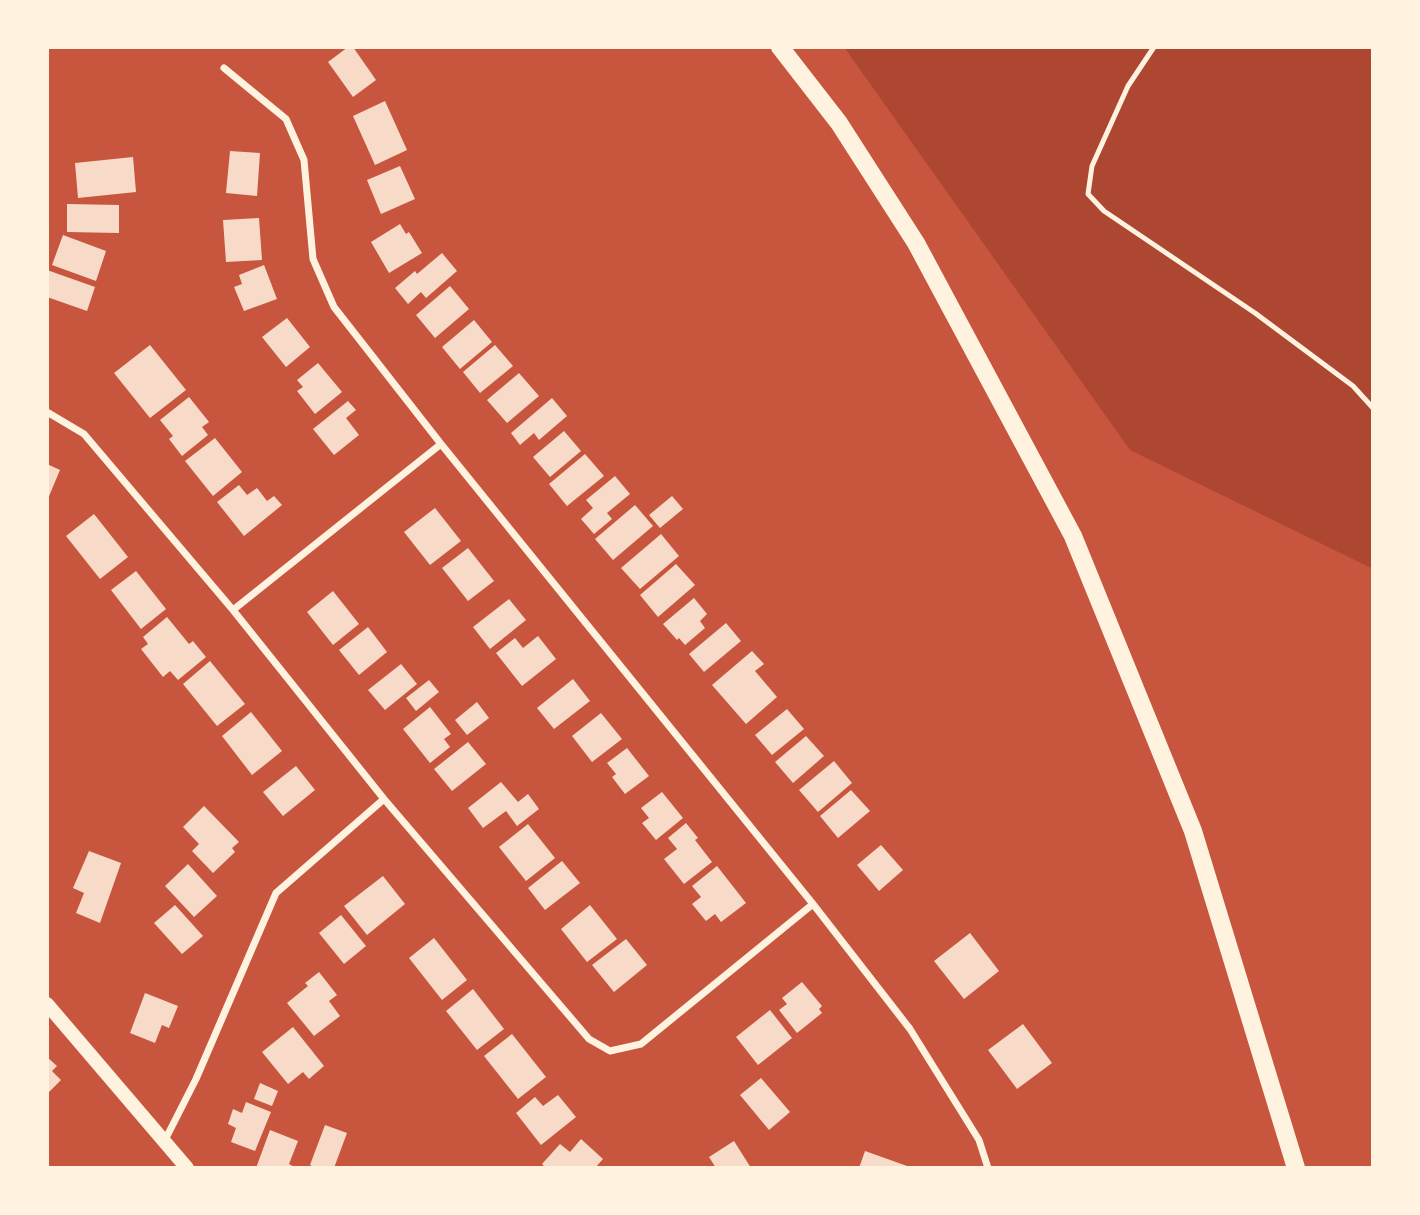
<!DOCTYPE html>
<style>
body{margin:0}
#map{position:relative;width:1420px;height:1215px;overflow:hidden;background:#c8553d;font-family:Rubik,sans-serif}
canvas{display:block}
.frame{position:absolute;inset:0;border:49px solid #fff3e0;pointer-events:none}
</style>
<div id="map">
<canvas width="1420" height="1215"></canvas>
<div class="frame"></div>
</div>
<script>
const g = document.querySelector('canvas').getContext('2d');
g.lineJoin = 'round';
function fill(path, color) { g.fillStyle = color; g.fill(path, 'evenodd'); }
const toPath = rows => new Path2D(rows.map(r => 'M' + r).join(''));
function trace(path, color, width, dash) { g.strokeStyle = color; g.lineWidth = width; g.lineCap = dash ? 'butt' : 'round'; g.setLineDash(dash || []); g.stroke(path); }
fill(toPath([
 [844,47,1373,47,1373,569,1130,450]
]), '#ae4732');
fill(toPath([
 [348,47,353,47,376,80,353,97,328,62],
 [385,101,407,150,375,165,353,116],
 [230,151,260,153,257,196,226,193],
 [133,157,136,192,78,198,75,163],
 [400,166,415,199,381,214,367,180],
 [67,204,119,205,119,233,67,232],
 [259,218,262,260,226,262,223,220],
 [400,224,406,234,409,232,422,253,389,273,371,242],
 [63,235,106,251,96,281,52,265],
 [442,253,457,271,426,298,421,292,408,304,395,288,415,271,417,274],
 [264,265,277,299,244,311,234,287,242,284,239,275],
 [47,270,95,287,87,311,47,297],
 [450,286,469,309,435,338,416,315],
 [287,318,310,347,286,367,262,337],
 [474,320,492,342,460,369,442,347],
 [150,345,186,390,150,418,114,373],
 [495,345,513,366,480,393,463,372],
 [318,363,342,392,315,414,297,391,303,387,297,380],
 [519,373,539,396,507,423,487,400],
 [189,397,209,422,202,427,208,435,182,456,169,439,173,436,160,420],
 [552,398,567,416,539,440,534,433,520,445,511,433],
 [348,401,356,410,346,418,359,435,334,455,313,429],
 [564,431,581,451,550,477,533,457],
 [215,438,242,472,213,496,185,461],
 [585,454,604,476,567,506,549,484],
 [47,464,60,470,47,501],
 [615,476,630,494,607,513,612,519,594,534,581,519,593,508,586,500],
 [239,485,247,495,257,488,267,501,274,496,282,505,244,536,217,502],
 [672,496,683,509,660,528,649,515],
 [635,505,653,526,613,560,595,539],
 [435,508,461,541,430,565,404,532],
 [94,514,128,557,100,579,66,536],
 [661,534,679,556,640,589,621,568],
 [468,548,494,581,468,601,442,568],
 [676,564,695,585,658,617,640,595],
 [136,571,166,609,141,629,111,590],
 [333,591,359,624,333,645,307,612],
 [694,598,707,614,700,621,705,628,685,645,679,638,677,640,663,624],
 [509,599,526,620,490,649,473,627],
 [167,617,189,644,193,641,206,657,178,680,170,671,163,677,141,649,148,644,143,637],
 [726,623,741,641,704,672,689,654],
 [368,627,387,652,359,675,339,650],
 [538,636,556,659,522,686,496,653,515,638,523,648],
 [752,651,764,664,755,671,777,697,746,724,712,685],
 [210,661,245,704,217,726,183,684],
 [401,664,417,684,385,710,368,690],
 [573,679,590,701,554,729,537,708],
 [429,680,439,692,416,711,406,698],
 [477,702,489,718,467,735,455,720],
 [430,707,451,734,444,739,450,747,430,763,403,729],
 [787,709,804,729,772,755,755,735],
 [251,712,282,751,252,775,222,736],
 [601,713,622,739,592,762,572,736],
 [806,736,824,756,793,783,775,762],
 [468,742,486,764,452,791,434,769],
 [627,748,649,776,625,794,612,777,616,774,607,763],
 [834,761,852,783,818,812,799,790],
 [296,766,315,790,283,816,263,792],
 [501,782,518,802,528,794,539,809,517,826,506,811,483,828,468,808],
 [851,790,870,811,838,838,820,816],
 [662,792,683,818,656,840,642,823,649,818,641,808],
 [204,806,239,842,232,848,235,852,213,873,192,851,199,844,183,827],
 [686,823,698,838,695,840,712,862,684,884,664,859,677,849,668,838],
 [528,824,555,858,526,881,499,847],
 [881,845,903,870,879,891,857,865],
 [89,851,121,863,100,923,76,913,84,893,73,888],
 [562,861,580,883,545,910,528,888],
 [188,864,217,896,194,917,165,886],
 [717,866,746,903,721,922,715,914,706,921,692,904,701,897,692,886],
 [383,876,405,904,367,935,344,906],
 [175,905,203,936,182,954,154,923],
 [590,905,617,939,587,962,561,929],
 [341,915,366,946,344,964,319,933],
 [970,933,999,971,964,999,934,961],
 [434,938,467,980,442,1000,409,958],
 [626,939,647,965,614,992,592,965],
 [319,972,337,995,329,1001,340,1016,314,1036,287,1003,308,986,305,983],
 [802,982,822,1006,819,1009,822,1013,797,1033,779,1010,787,1004,782,998],
 [473,989,504,1029,477,1050,446,1011],
 [145,993,178,1006,169,1028,162,1025,155,1043,130,1033],
 [770,1010,792,1038,758,1065,736,1037],
 [1023,1024,1052,1063,1017,1089,988,1050],
 [293,1027,324,1066,309,1079,303,1072,288,1084,262,1052],
 [512,1034,546,1077,518,1099,484,1056],
 [47,1057,57,1066,52,1071,61,1080,47,1094],
 [761,1078,790,1112,769,1130,740,1095],
 [260,1083,278,1091,272,1106,254,1099],
 [558,1095,576,1117,541,1145,516,1113,535,1097,543,1106],
 [246,1102,271,1112,255,1151,231,1142,236,1128,228,1124,233,1109,242,1113],
 [325,1125,347,1133,334,1168,316,1168,310,1165],
 [270,1130,298,1141,289,1164,296,1168,256,1168],
 [581,1139,603,1159,595,1168,546,1168,542,1164,560,1144,570,1152],
 [734,1141,751,1168,716,1168,709,1157],
 [865,1151,910,1167,910,1168,859,1168]
]), '#f7dbc8');
trace(toPath([
 [1154,47,1128,86,1092,166,1088,194,1104,211,1255,313,1353,386,1373,408]
]), '#fff3e0', 5);
trace(toPath([
 [224,68,286,119,304,160,313,259,334,307,441,444,813,904,910,1029,979,1140,988,1168],
 [47,412,84,434,233,610,384,799,589,1039,610,1051,641,1044,813,904],
 [233,610,441,444],
 [165,1140,196,1079,276,893,384,799]
]), '#fff3e0', 7);
trace(toPath([
 [47,1004,187,1168]
]), '#fff3e0', 14);
trace(toPath([
 [780,47,839,123,916,243,1073,536,1193,831,1296,1168]
]), '#fff3e0', 18);
</script>
